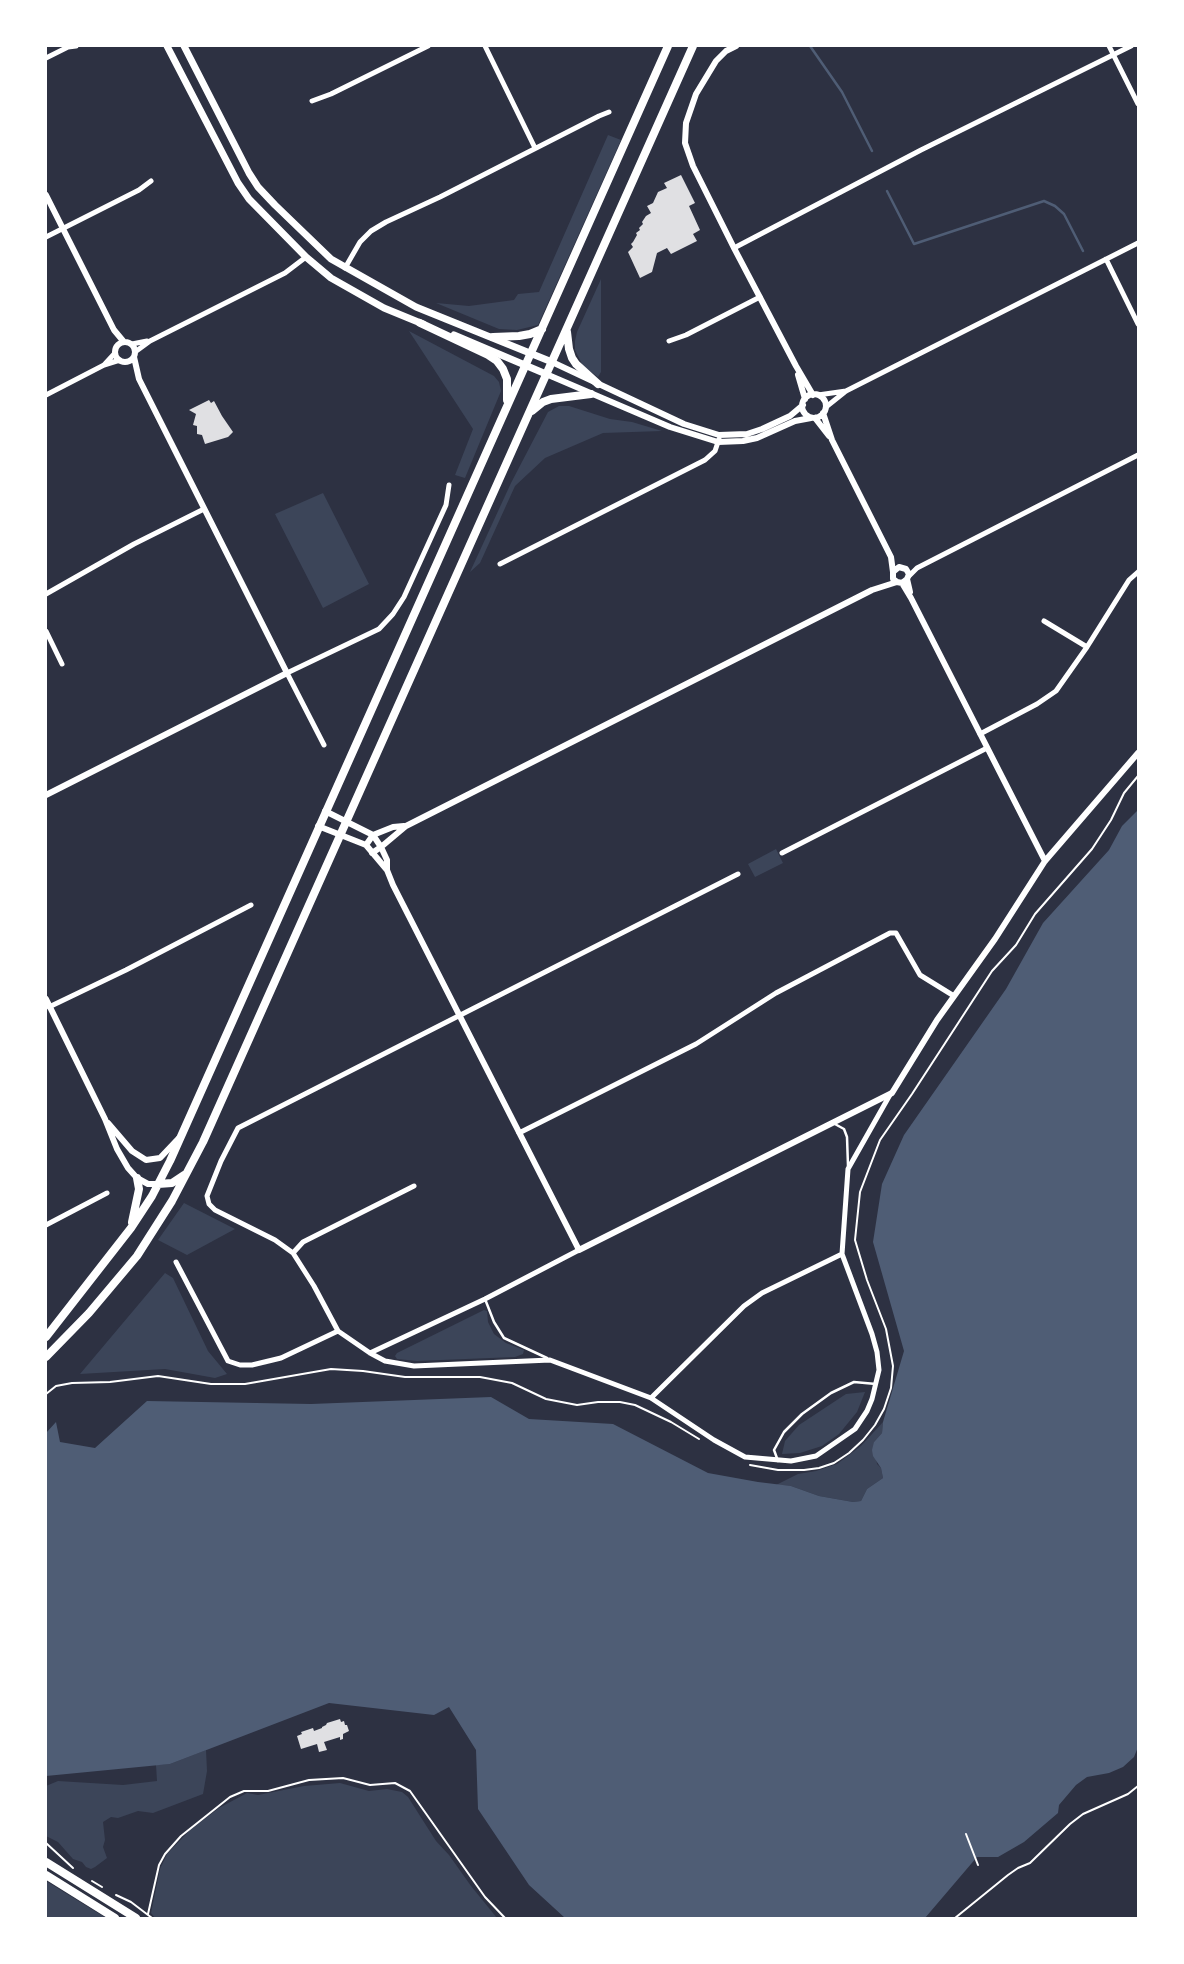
<!DOCTYPE html>
<style>
body{margin:0}
#map{position:relative;width:1184px;height:1964px;overflow:hidden;background:#2d3142;font-family:"Alegreya Sans",sans-serif}
canvas{display:block}
.frame{position:absolute;inset:0;border:47px solid #fff;pointer-events:none}
</style>
<div id="map">
<canvas width="1184" height="1964"></canvas>
<div class="frame"></div>
</div>
<script>
const g = document.querySelector('canvas').getContext('2d');
g.lineJoin = 'round';
function fill(path, color) { g.fillStyle = color; g.fill(path, 'evenodd'); }
const toPath = rows => new Path2D(rows.map(r => 'M' + r).join(''));
function trace(path, color, width, dash) { g.strokeStyle = color; g.lineWidth = width; g.lineCap = dash ? 'butt' : 'round'; g.setLineDash(dash || []); g.stroke(path); }
fill(toPath([
 [608,135,621,140,538,325,517,330,499,329,436,303,469,306,514,300,518,294,539,292],
 [601,279,601,372,598,377,583,366,575,350,575,341,577,332],
 [409,331,494,376,499,382,501,391,465,478,455,475,473,429],
 [559,406,569,406,610,419,632,422,662,431,603,433,545,458,515,486,480,563,470,572,511,483,548,412],
 [323,493,369,584,323,608,275,514],
 [776,849,783,863,755,877,748,864],
 [184,1203,235,1229,187,1255,158,1240],
 [165,1273,173,1278,208,1351,227,1374,215,1378,165,1369,80,1374],
 [484,1310,487,1311,488,1322,494,1334,506,1343,524,1350,523,1354,515,1357,417,1361,397,1359,395,1356,397,1353],
 [865,1392,857,1412,839,1434,822,1446,800,1453,782,1454,785,1441,799,1425,846,1394],
 [883,1422,882,1433,874,1442,877,1464,881,1468,883,1478,867,1489,861,1501,853,1502,819,1496,791,1486,776,1485,798,1474,816,1471,837,1464,861,1446],
 [206,1750,207,1771,203,1794,153,1813,138,1811,118,1818,111,1817,103,1822,105,1840,103,1847,107,1858,95,1867,91,1869,86,1867,82,1862,73,1859,58,1842,46,1836,46,1786,58,1781,123,1785,157,1781,156,1765,170,1764],
 [340,1783,369,1791,387,1789,402,1792,408,1797,436,1841,449,1855,471,1886,497,1918,155,1918,151,1913,160,1869,167,1854,190,1830,219,1808,247,1793,258,1795,304,1786],
 [46,1881,106,1918,107,1918,46,1918]
]), '#3c4559');
fill(toPath([
 [1138,810,1138,1747,1134,1757,1123,1767,1109,1773,1087,1777,1076,1785,1059,1805,1058,1813,1024,1842,998,1857,977,1857,925,1918,565,1918,529,1885,478,1809,476,1750,449,1707,434,1715,329,1703,170,1764,46,1776,46,1433,56,1422,60,1442,95,1448,147,1401,311,1404,491,1397,529,1419,613,1424,708,1473,758,1482,791,1486,819,1496,853,1502,861,1501,867,1489,883,1478,881,1468,873,1456,872,1450,874,1442,882,1433,883,1422,904,1351,873,1242,882,1184,904,1135,1006,989,1043,923,1109,850,1122,826]
]), '#4f5d75');
trace(toPath([
 [810,46,842,92,872,151],
 [887,191,914,244,1044,201,1055,206,1064,214,1083,251]
]), '#4f5d75', 2.5);
fill(toPath([
 [681,175,695,203,689,206,700,230,693,234,697,241,671,254,667,248,657,253,652,272,640,278,628,252,633,247,631,244,633,242,637,235,636,233,640,230,639,228,643,224,642,222,646,216,651,213,647,206,653,203,658,192,667,188,664,183],
 [209,400,211,403,214,401,222,416,233,432,228,437,205,444,202,435,197,434,197,426,193,425,196,414,189,410],
 [340,1719,341,1722,344,1721,345,1725,347,1725,349,1731,343,1734,343,1739,340,1740,340,1737,324,1742,327,1750,319,1752,317,1744,301,1749,297,1736,302,1734,301,1732,313,1728,314,1731,322,1728,322,1727,326,1725,327,1723]
]), '#e0e0e3');
trace(toPath([
 [46,1394,56,1386,72,1383,110,1382,158,1376,211,1384,245,1384,331,1369,363,1371,405,1377,480,1377,512,1383,546,1399,577,1405,598,1402,620,1402,635,1405,671,1422,699,1439],
 [750,1465,778,1470,804,1470,819,1468,834,1463,849,1453,863,1440,875,1425,884,1409,891,1388,893,1366,886,1329,867,1280,855,1240,860,1192,880,1140,912,1094,992,971,1016,945,1035,914,1092,849,1111,820,1124,793,1138,776],
 [966,1834,978,1865],
 [46,1843,73,1868],
 [92,1881,102,1887],
 [116,1895,131,1902,152,1918],
 [148,1914,159,1865,165,1854,181,1836,230,1797,244,1791,268,1791,309,1780,343,1778,370,1785,395,1783,410,1791,485,1897,505,1918],
 [955,1918,1008,1875,1018,1868,1030,1863,1070,1824,1083,1814,1128,1794,1138,1786]
]), '#fff', 2);
trace(toPath([
 [833,1123,844,1129,847,1137,848,1166],
 [485,1299,494,1322,504,1338,547,1358],
 [778,1461,774,1450,784,1432,802,1414,831,1393,854,1382,876,1384]
]), '#fff', 2.5);
trace(toPath([
 [485,46,535,148],
 [1109,46,1138,104],
 [46,58,68,47,76,46],
 [312,101,331,94,428,46],
 [46,237,139,190,151,181],
 [734,248,921,150,1131,46],
 [1106,259,1138,324],
 [345,268,360,242,371,231,386,222,440,197,599,116,609,112],
 [669,341,686,335,760,297],
 [132,344,147,341],
 [135,352,150,341,285,273,306,257],
 [104,365,115,353],
 [46,395,104,365,120,360],
 [818,395,846,391],
 [826,407,846,391,1138,243],
 [500,564,705,460,715,451,719,439],
 [908,577,917,568,1138,455],
 [46,594,134,544,204,509],
 [1044,621,1087,647],
 [46,631,62,664],
 [980,734,1037,704,1056,691,1087,647,1129,580,1138,572],
 [324,745,287,673,379,629,393,614,404,597,446,505,449,485],
 [782,853,987,748],
 [738,874,238,1128,221,1161,207,1196,209,1204,215,1210,275,1240,293,1253,314,1286,338,1331,370,1353,385,1361,414,1366,550,1360,651,1398,714,1440,745,1457,791,1461,816,1456,855,1429,867,1411,872,1399,879,1370,877,1352,872,1334,842,1254,848,1169,891,1093],
 [49,1007,126,970,251,905],
 [519,1133,696,1044,776,993,890,933,896,933,920,975,954,996],
 [46,1225,107,1193],
 [293,1253,303,1242,414,1186],
 [176,1262,228,1361,240,1365,252,1365,281,1358,338,1331],
 [370,1353,485,1299,579,1250],
 [651,1398,744,1306,762,1293,842,1254]
]), '#fff', 5);
trace(toPath([
 [736,46,726,51,716,61,696,94,686,123,685,143,693,166,734,248,796,366,813,395],
 [46,195,114,330,124,342],
 '115 352a10 10 0 1 1 20 0a10 10 0 1 1-20 0Z',
 [552,362,684,424,719,435,747,434,762,429,790,416,803,405],
 [546,374,670,427,718,442,743,441,757,438,795,421,811,418],
 [798,375,805,399],
 '802 406a12 12 0 1 1 24 0a12 12 0 1 1-24 0Z',
 [823,413,832,440,891,557,893,572],
 [815,418,829,436],
 [907,579,902,583,897,582,893,579,893,572,899,567,906,569,909,574,907,579,910,592],
 [902,583,911,598,1045,861],
 [46,795,287,673,139,379,134,357],
 [325,811,373,835,381,847,387,860,387,870,393,885,579,1250,892,1093,937,1020,995,939,1045,861,1138,753],
 [318,826,366,845,387,870],
 [366,845,373,835,393,827,404,826],
 [372,853,381,847,406,826,872,590,897,582],
 [46,999,105,1119,117,1149,128,1168,137,1178,148,1184,158,1184],
 [108,1123,132,1151,146,1160,160,1158,178,1139]
]), '#fff', 6);
trace(toPath([
 [167,46,238,183,249,199,306,257,331,278,384,308,423,324],
 [184,46,249,173,258,187,275,205,331,259,416,307,552,362],
 [454,335,546,374]
]), '#fff', 7);
trace(toPath([
 [46,1862,136,1918],
 [46,1875,115,1918]
]), '#fff', 8);
trace(toPath([
 [420,323,488,355,497,361,503,369,507,379,507,400],
 [567,332,569,349,572,358,576,364,598,384],
 [493,337,519,336,530,334,542,329],
 [532,411,543,402,551,399,591,394],
 [158,1184,172,1183,184,1175],
 [132,1222,139,1189,137,1178],
 [46,1337,131,1228,152,1196,170,1161,668,46],
 [46,1357,89,1313,137,1256,172,1201,203,1142,693,46]
]), '#fff', 8);
</script>
